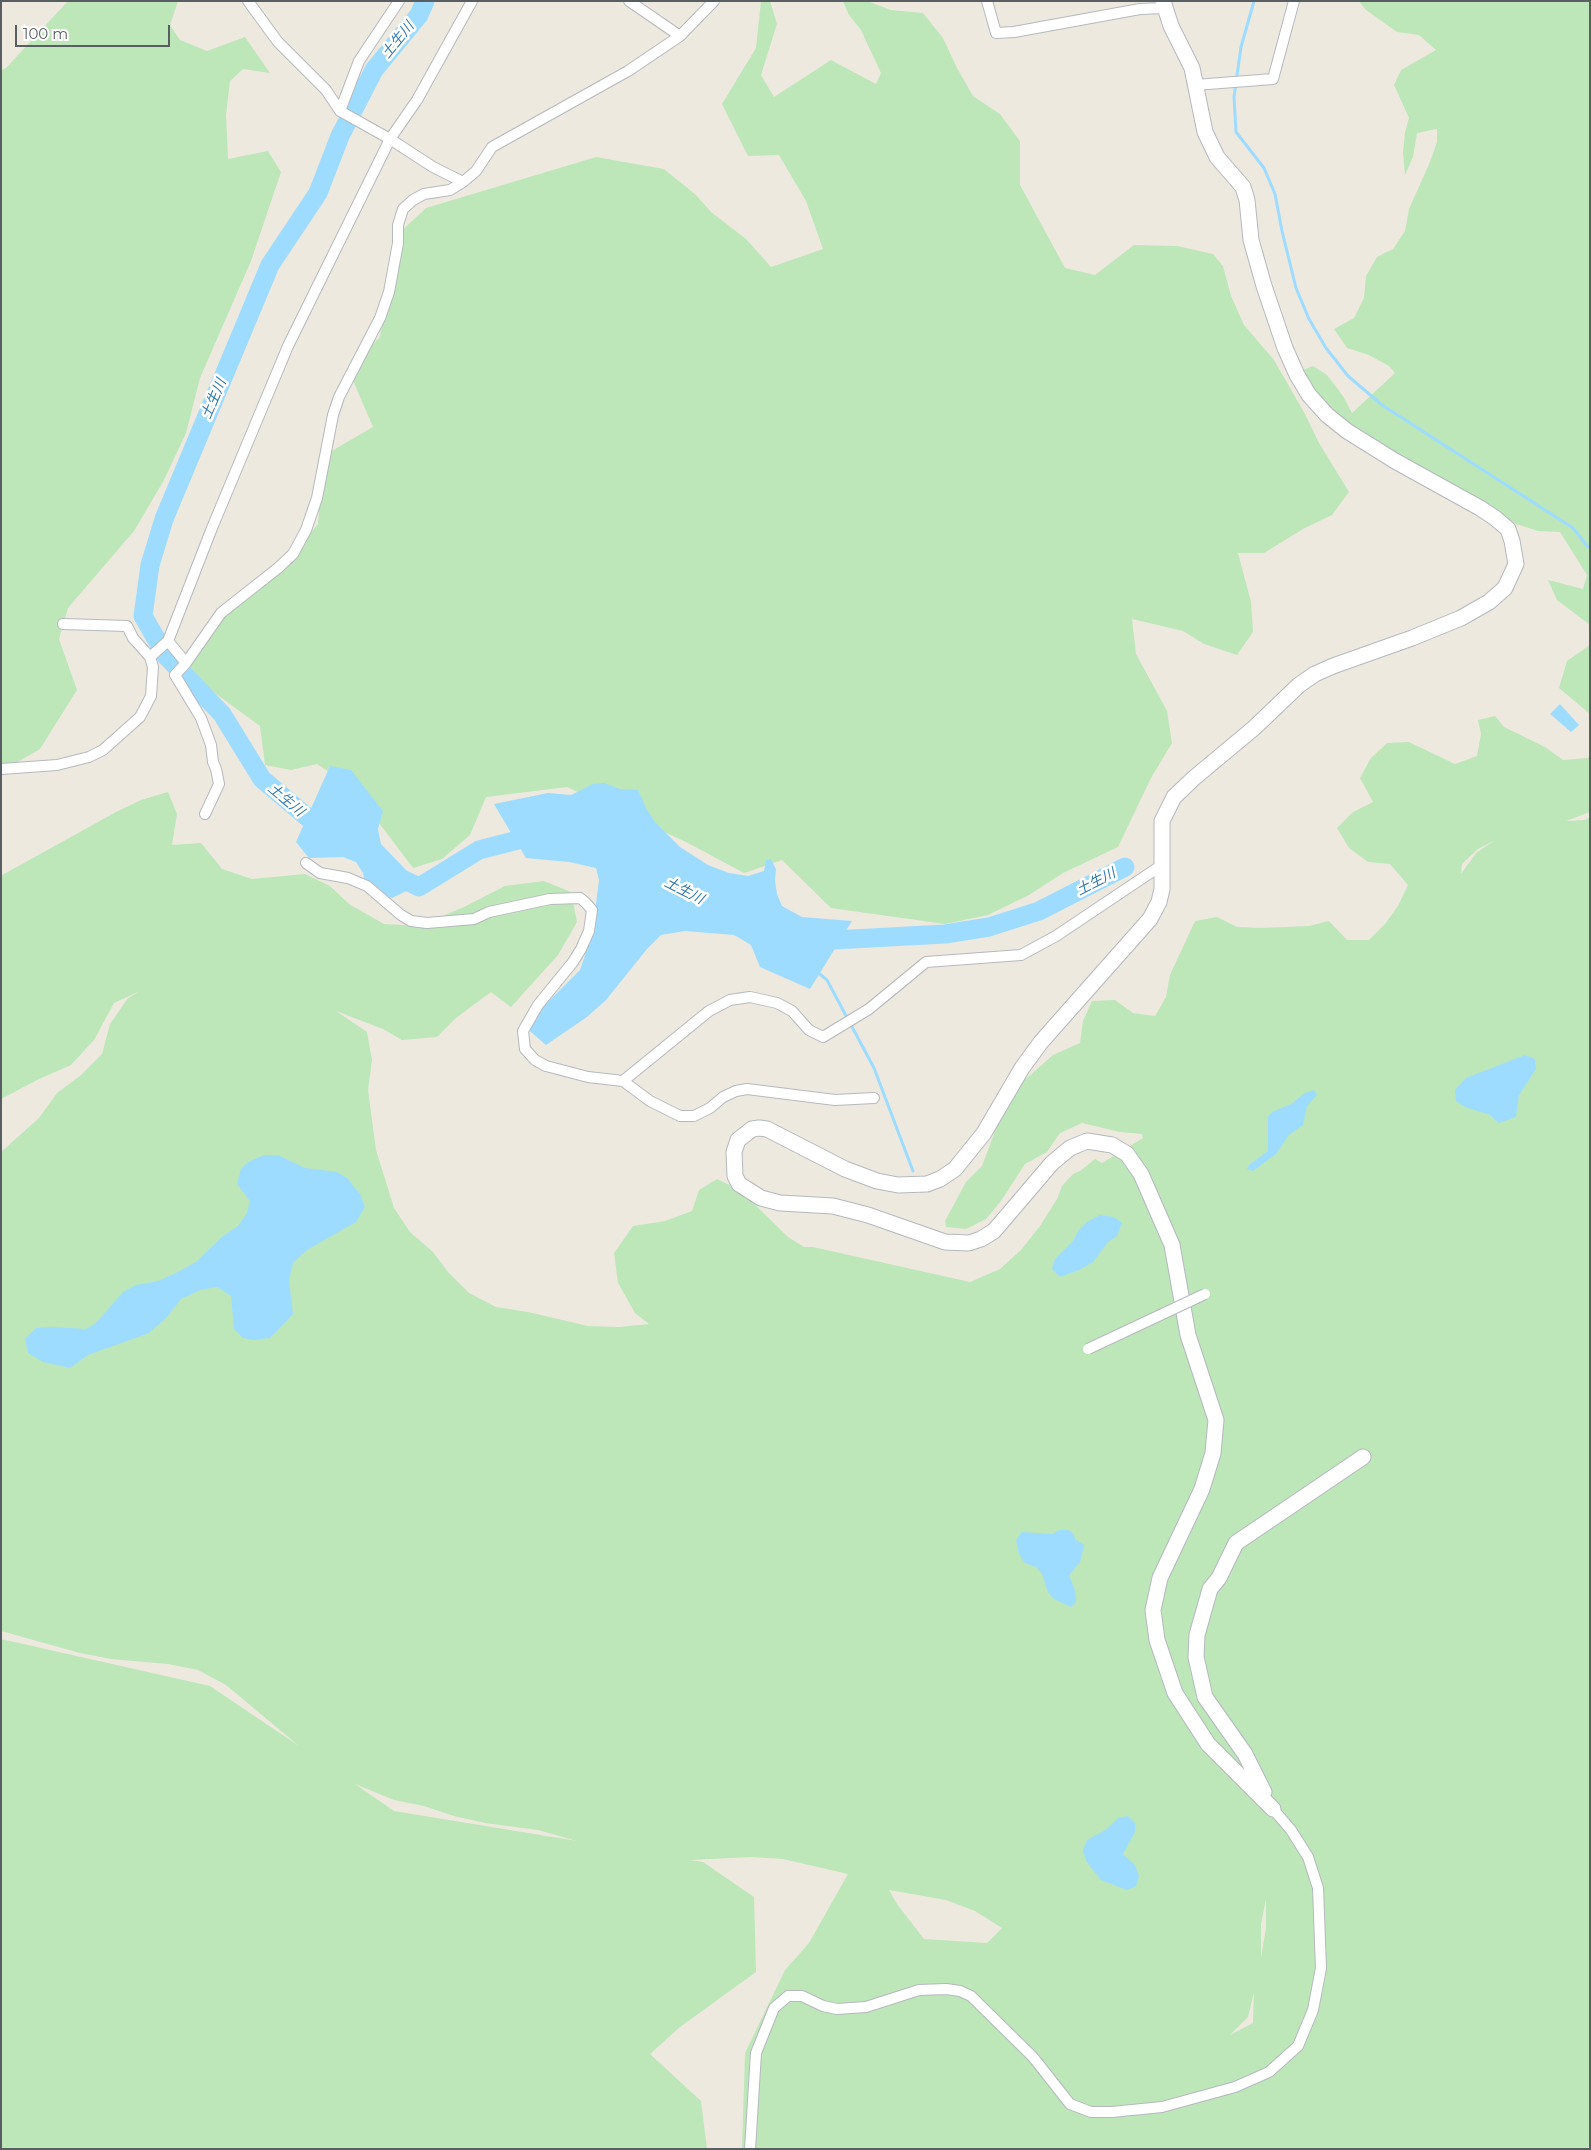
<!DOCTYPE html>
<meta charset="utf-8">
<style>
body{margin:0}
#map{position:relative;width:1591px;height:2150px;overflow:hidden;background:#ede9df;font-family:Montserrat,sans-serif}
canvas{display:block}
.frame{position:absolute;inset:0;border:2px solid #585e62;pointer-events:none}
.scale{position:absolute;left:15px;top:25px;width:155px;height:22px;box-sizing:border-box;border:2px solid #585e62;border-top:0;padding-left:6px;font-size:15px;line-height:18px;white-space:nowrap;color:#585e62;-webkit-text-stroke:4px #fff;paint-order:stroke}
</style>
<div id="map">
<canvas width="1591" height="2150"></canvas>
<div class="frame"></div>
<div class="scale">100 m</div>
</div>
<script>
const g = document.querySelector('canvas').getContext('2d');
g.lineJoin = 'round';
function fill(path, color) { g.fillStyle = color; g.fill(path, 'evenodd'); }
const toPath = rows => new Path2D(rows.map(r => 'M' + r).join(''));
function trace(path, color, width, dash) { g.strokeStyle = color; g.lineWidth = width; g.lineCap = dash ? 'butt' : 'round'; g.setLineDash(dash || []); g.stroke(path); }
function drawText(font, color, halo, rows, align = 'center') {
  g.font = font + ' Montserrat,"Noto Sans JP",sans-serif'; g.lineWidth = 5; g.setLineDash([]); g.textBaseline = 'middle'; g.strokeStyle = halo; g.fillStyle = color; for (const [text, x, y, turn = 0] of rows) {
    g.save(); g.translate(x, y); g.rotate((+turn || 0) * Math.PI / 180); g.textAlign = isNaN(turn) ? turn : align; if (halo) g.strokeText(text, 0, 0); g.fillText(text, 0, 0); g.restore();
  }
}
fill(toPath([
 [68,1,178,1,170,25,180,40,207,51,245,37,270,73,243,69,230,81,226,115,228,159,268,151,281,172,251,261,200,378,186,433,164,480,134,531,68,608,59,639,77,690,40,749,9,767,1,767,1,70,6,68],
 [761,1,770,1,777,24,761,75,774,97,831,60,876,84,881,73,861,30,849,15,843,1,867,1,891,10,923,13,943,38,957,68,973,96,1000,114,1020,141,1020,185,1065,268,1095,275,1134,245,1177,246,1213,254,1223,266,1231,296,1244,325,1274,360,1305,414,1319,443,1349,492,1332,515,1303,529,1264,553,1238,553,1251,602,1253,632,1237,655,1204,644,1183,631,1132,619,1136,654,1167,711,1172,743,1151,778,1118,847,1063,873,1029,895,988,915,945,924,831,908,782,860,744,873,686,842,567,787,486,797,470,835,442,859,413,868,352,787,317,764,291,770,265,765,260,726,186,672,204,632,280,569,318,524,323,456,373,427,348,369,380,337,398,234,426,208,596,157,664,169,696,195,711,212,746,239,771,267,823,249,806,201,779,155,748,156,722,104,756,48],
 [1359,1,1590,1,1590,625,1557,600,1548,580,1583,589,1587,575,1560,532,1538,531,1516,524,1460,488,1418,470,1337,426,1300,371,1313,366,1327,375,1343,396,1352,413,1395,373,1389,366,1369,355,1347,348,1334,329,1354,318,1364,298,1366,276,1377,257,1393,249,1405,231,1409,209,1430,162,1437,142,1437,129,1417,133,1413,157,1405,175,1403,153,1405,132,1409,118,1394,85,1401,70,1436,50,1419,35,1397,32,1366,10],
 [1590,645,1590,714,1559,688,1567,661],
 [1495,716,1504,727,1545,747,1563,760,1588,758,1590,755,1590,812,1566,821,1585,820,1590,817,1590,2146,1586,2149,742,2149,745,2053,785,1970,809,1943,848,1874,783,1859,751,1857,690,1860,703,1862,754,1897,756,1972,680,2027,650,2054,701,2101,707,2149,1,2149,1,1639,210,1686,299,1746,226,1685,198,1670,168,1664,111,1659,80,1653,1,1631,1,1152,39,1118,57,1093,81,1075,102,1054,110,1024,128,998,140,991,114,1003,94,1040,71,1065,39,1079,1,1099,1,876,4,874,116,812,141,800,168,792,177,814,172,845,201,843,222,869,252,879,305,874,330,886,349,904,384,924,418,926,464,907,505,886,544,881,571,892,577,922,558,955,511,1007,491,992,456,1018,437,1037,402,1040,383,1029,336,1011,367,1032,372,1060,368,1090,376,1150,394,1208,410,1232,433,1252,448,1272,469,1293,496,1307,528,1312,588,1326,619,1327,649,1324,635,1313,618,1283,614,1253,633,1226,665,1221,692,1211,699,1190,717,1179,740,1190,788,1237,804,1247,813,1247,970,1282,1000,1269,1021,1250,1040,1226,1057,1199,1062,1186,1073,1174,1080,1171,1095,1159,1102,1163,1143,1138,1142,1134,1120,1132,1082,1123,1060,1133,1047,1152,1025,1164,1001,1201,986,1219,966,1229,946,1227,945,1221,966,1182,982,1166,1006,1102,1019,1085,1053,1055,1080,1043,1083,1021,1092,1001,1115,1000,1133,1013,1155,1016,1166,997,1170,975,1195,921,1217,917,1237,927,1261,928,1309,926,1329,921,1347,940,1369,940,1385,924,1398,906,1408,885,1390,864,1368,862,1349,848,1337,828,1353,812,1373,802,1360,778,1371,758,1387,743,1409,742,1455,764,1477,756,1481,734,1478,720],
 [1495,840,1476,853,1461,874,1462,864,1478,849],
 [355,1784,394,1800,424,1806,454,1816,485,1823,538,1830,577,1841,394,1811],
 [889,1890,946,1900,975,1911,1002,1928,987,1943,924,1939,897,1904],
 [1266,1899,1266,1928,1261,1958,1261,1924],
 [1254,1992,1253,2023,1230,2035,1248,2017]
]), '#bde7b9');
fill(toPath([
 [1560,704,1579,725,1571,732,1550,714],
 [330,766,351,770,383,811,378,829,381,844,406,870,417,886,392,898,379,895,365,884,363,873,356,862,343,857,309,858,296,842],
 [604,783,620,789,638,790,646,808,655,822,680,847,708,865,729,873,748,876,764,871,766,860,771,859,776,869,775,881,777,894,782,906,802,917,852,921,810,989,760,967,751,945,734,935,685,931,661,935,647,949,606,1000,587,1017,546,1045,524,1026,580,970,592,934,599,880,596,868,569,862,526,858,494,804,548,793,571,795,593,784],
 [1525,1055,1535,1059,1536,1069,1519,1095,1516,1117,1499,1123,1490,1115,1465,1107,1456,1101,1455,1090,1466,1078],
 [1314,1090,1317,1095,1307,1106,1303,1125,1289,1135,1276,1154,1253,1171,1247,1169,1249,1165,1268,1151,1268,1117,1272,1112,1291,1104,1305,1093],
 [264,1155,278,1155,305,1168,337,1172,347,1178,360,1194,365,1207,356,1222,307,1250,293,1263,289,1280,293,1314,270,1338,254,1340,243,1338,234,1329,231,1296,217,1287,200,1290,181,1299,166,1318,149,1333,88,1355,70,1368,43,1362,28,1353,25,1339,36,1328,52,1327,86,1329,96,1323,123,1292,136,1285,158,1281,176,1273,196,1262,223,1236,238,1226,247,1213,250,1201,237,1184,241,1169,248,1162],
 [1100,1215,1114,1217,1122,1223,1117,1236,1108,1242,1093,1262,1079,1270,1060,1277,1052,1269,1055,1259,1073,1241,1079,1230,1087,1222],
 [1060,1530,1068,1530,1072,1532,1076,1540,1084,1545,1080,1562,1069,1575,1075,1591,1076,1602,1071,1607,1054,1599,1048,1592,1042,1574,1036,1567,1025,1563,1019,1554,1016,1540,1022,1532,1052,1534],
 [1128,1816,1135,1823,1135,1832,1123,1854,1135,1865,1139,1876,1136,1886,1127,1890,1101,1880,1086,1861,1083,1850,1087,1840,1107,1829,1118,1818]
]), '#9edcff');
trace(toPath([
 [1254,1,1241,47,1234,97,1236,132,1264,168,1275,194,1282,231,1296,288,1309,319,1326,348,1348,376,1382,405,1573,528,1588,547],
 [816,971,827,980,874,1068,913,1171]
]), '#9edcff', 3);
trace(toPath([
 [327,831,319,827,262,779,222,714,166,656,143,616,150,565,164,519,270,265,318,193,340,136,374,70,419,15,425,1],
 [396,876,419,887,479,850,541,834],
 [815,941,945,934,989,927,1039,911,1125,867]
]), '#9edcff', 19);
const street = toPath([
 [248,1,278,42,326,90,340,111,390,139,433,167,463,182],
 [629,1,680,36],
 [987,1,996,33,1014,32,1140,9,1165,8],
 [1195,85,1273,79,1294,1],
 [340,111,359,61,399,1],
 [168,641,212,528,288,346,390,139,417,100,472,1],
 [150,657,168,641,186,663],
 [1,769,57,765,89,757,103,750,140,717,151,696,153,667,150,657,133,638,127,626,63,624],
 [205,814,219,784,216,769,213,762,211,745,201,718,175,675,186,663,221,613,278,568,293,554,306,530,317,498,333,415,339,397,380,318,389,292,398,243,398,225,403,209,413,200,424,194,450,190,463,182,476,171,492,147,628,71,680,36,714,1],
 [306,863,320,873,348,878,367,886,401,915,411,921,427,923,474,919,489,912,550,899,580,898,586,903,592,910,589,931,581,949,573,962,538,1005,523,1031,525,1049,535,1060,546,1066,588,1077,623,1081,650,1101,680,1116,694,1116,710,1108,723,1097,736,1091,747,1089,835,1100,874,1098],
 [623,1081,709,1011,730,1000,750,997,777,1003,792,1011,809,1030,823,1037,869,1009,926,962,1021,955,1056,936,1162,865],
 [750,2149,756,2053,774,2008,788,1996,802,1996,823,2006,837,2009,866,2007,919,1990,946,1989,960,1991,971,1996,1033,2057,1070,2104,1091,2112,1112,2112,1162,2107,1235,2087,1269,2072,1298,2046,1313,2010,1321,1968,1318,1888,1308,1857,1291,1830,1273,1809]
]);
const secondary = toPath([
 [1163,1,1171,26,1192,68,1205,132,1217,157,1243,187,1247,200,1251,240,1264,286,1285,348,1297,375,1309,395,1327,415,1347,431,1395,461,1480,508,1495,518,1508,529,1512,541,1516,564,1505,588,1489,602,1461,618,1412,638,1333,666,1315,674,1299,685,1254,728,1194,778,1174,797,1162,821,1162,889,1159,902,1150,919,1041,1042,1022,1068,984,1133,955,1169,940,1179,927,1184,898,1185,877,1181,845,1169,767,1129,759,1128,752,1129,738,1140,734,1152,735,1176,739,1184,761,1198,780,1203,833,1206,868,1215,945,1242,969,1243,981,1239,994,1231,1052,1163,1070,1148,1087,1141,1112,1145,1127,1154,1141,1174,1172,1245,1188,1335,1216,1420,1213,1453,1202,1489,1160,1578,1153,1610,1157,1640,1175,1693,1208,1744,1273,1809],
 [1264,1792,1245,1754,1205,1697,1196,1657,1197,1635,1210,1589,1219,1578,1236,1543,1363,1457]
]);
trace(street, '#b5b9be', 12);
trace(secondary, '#b4b8be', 17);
trace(street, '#fff', 10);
trace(secondary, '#fff', 15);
const streetBridge = toPath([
 [1088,1349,1205,1294]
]);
trace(streetBridge, '#b5b9be', 12, []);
trace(streetBridge, '#fff', 10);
drawText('italic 14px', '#3279af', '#fff', [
 ["土生川",398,40,-51],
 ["土生川",214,399,-67],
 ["土生川",286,800,40],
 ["土生川",1096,882,-27],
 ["土生川",684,891,27]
]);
</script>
